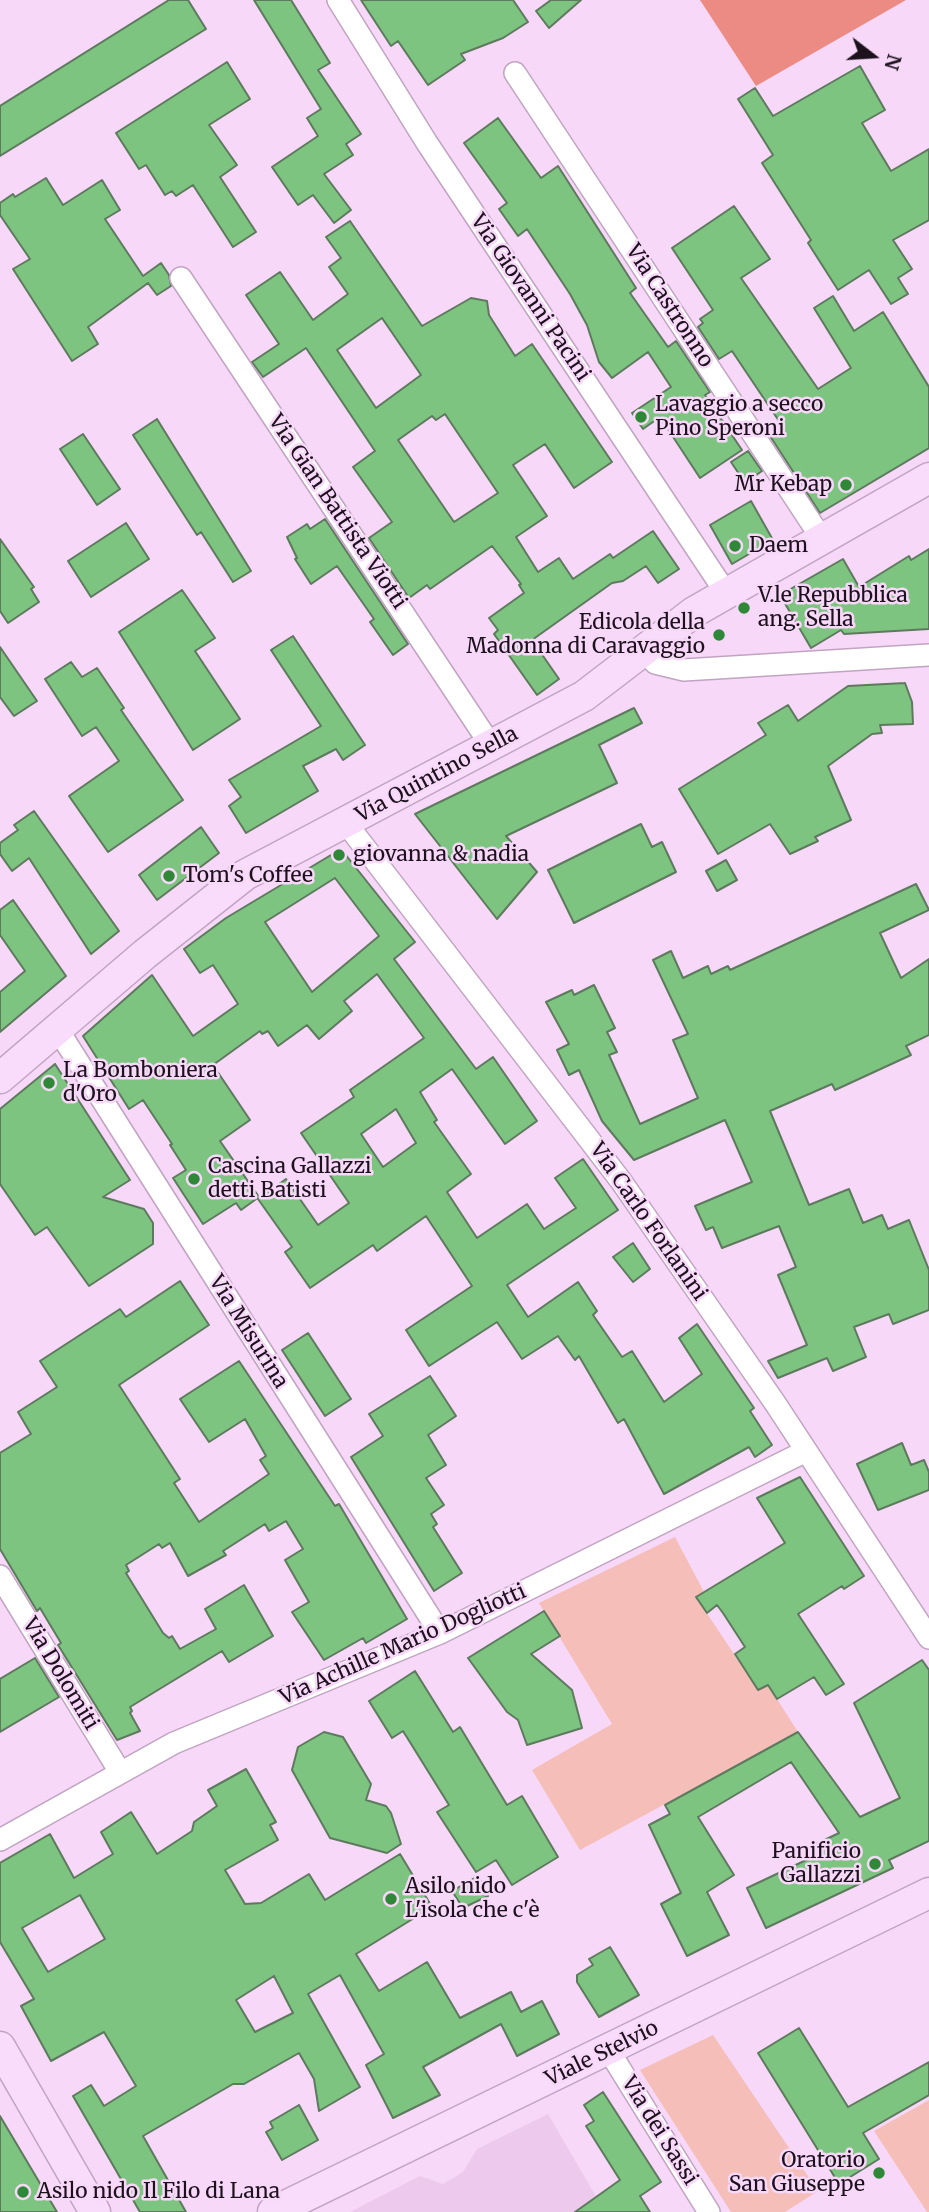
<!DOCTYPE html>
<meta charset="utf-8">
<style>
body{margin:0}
#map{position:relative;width:929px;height:2212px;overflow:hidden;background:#f7d8f8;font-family:Merriweather,serif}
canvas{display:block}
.north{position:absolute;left:838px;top:21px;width:70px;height:70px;-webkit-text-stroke:5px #f7d8f8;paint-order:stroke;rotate:107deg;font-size:19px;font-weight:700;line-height:28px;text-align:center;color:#1c111c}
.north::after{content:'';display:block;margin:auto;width:24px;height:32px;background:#1c111c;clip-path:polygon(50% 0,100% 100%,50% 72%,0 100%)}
</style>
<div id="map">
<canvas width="929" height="2212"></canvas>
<div class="north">N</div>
</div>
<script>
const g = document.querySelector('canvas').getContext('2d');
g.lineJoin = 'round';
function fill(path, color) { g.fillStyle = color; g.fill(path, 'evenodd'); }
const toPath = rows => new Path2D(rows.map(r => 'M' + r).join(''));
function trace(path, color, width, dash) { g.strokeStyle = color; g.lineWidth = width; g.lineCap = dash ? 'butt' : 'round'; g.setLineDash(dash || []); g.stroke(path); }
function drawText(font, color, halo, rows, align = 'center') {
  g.font = font + ' Merriweather,serif'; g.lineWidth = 5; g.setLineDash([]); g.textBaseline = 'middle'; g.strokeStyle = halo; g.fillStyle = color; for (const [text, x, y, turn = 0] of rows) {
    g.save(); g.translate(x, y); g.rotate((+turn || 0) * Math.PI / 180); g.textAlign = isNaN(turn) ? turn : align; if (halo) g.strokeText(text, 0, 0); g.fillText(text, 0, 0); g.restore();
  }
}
fill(toPath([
 [548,2114,605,2212,350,2212,420,2176,443,2184,463,2172,477,2149]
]), '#edc9ee');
fill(toPath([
 [675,1537,704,1592,696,1597,758,1690,768,1685,798,1732,580,1850,532,1770,612,1724,539,1603],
 [713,2035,818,2191,785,2212,731,2212,640,2070],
 [929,2100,929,2212,927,2212,874,2131]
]), '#f5beb8');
fill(toPath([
 [700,0,906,0,756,86]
]), '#eb8b84');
const building = toPath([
 [169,0,188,0,206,29,0,156,0,106,169,0],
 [254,0,291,0,330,63,318,70,361,134,346,144,353,155,324,174,351,210,334,223,313,195,298,205,272,167,318,136,307,118,321,109,254,0],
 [361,0,513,0,528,22,503,38,461,54,465,60,428,85,398,41,391,46,361,0],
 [551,0,581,0,549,28,536,11,551,0],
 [227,62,250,99,209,125,237,165,220,177,256,232,233,247,193,185,176,196,172,191,165,195,146,165,139,169,116,133,227,62],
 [860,66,885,110,862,123,891,171,929,149,929,220,893,240,912,269,898,278,908,294,891,304,869,270,838,290,808,243,811,240,762,163,773,155,738,99,755,88,773,116,860,66],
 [498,118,541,178,558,166,636,288,630,293,668,347,676,341,710,392,705,395,742,450,700,478,660,417,643,429,632,413,671,387,648,352,612,378,599,362,587,325,570,294,527,229,518,236,499,209,507,203,464,143,498,118],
 [46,178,63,205,102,180,120,210,105,219,143,276,161,263,169,275,171,286,157,295,148,283,88,327,98,344,72,361,13,269,30,259,0,215,0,203,13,194,15,197,46,178],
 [734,206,770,259,741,278,818,389,851,368,814,308,833,296,854,331,883,312,929,387,929,448,820,513,770,436,783,427,732,351,719,359,698,327,703,323,700,319,713,310,672,248,734,206],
 [350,221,422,326,471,298,487,301,489,315,515,356,532,344,612,462,574,488,545,444,513,465,547,516,516,537,538,572,559,558,573,579,610,554,613,558,653,531,679,569,658,583,646,566,623,581,612,583,532,640,559,679,537,695,494,634,498,630,489,618,524,593,519,585,521,584,492,546,430,589,427,585,409,598,369,538,392,522,353,467,375,451,306,348,263,377,252,362,279,344,246,295,280,272,313,320,348,294,329,267,341,258,326,237,350,221],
 [382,318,421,375,376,408,337,350,382,318],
 [445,414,498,493,454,522,398,440,432,416,436,420,445,414],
 [157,419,251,571,233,582,201,532,197,535,133,435,157,419],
 [83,434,120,489,97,505,60,449,83,434],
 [748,451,762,471,745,483,731,462,748,451],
 [751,501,773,540,732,564,710,525,751,501],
 [325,519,408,644,393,655,370,622,374,619,337,566,311,584,295,559,297,558,287,537,307,524,310,529,325,519],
 [126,523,149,559,91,597,68,561,126,523],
 [0,539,34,587,31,589,39,602,8,623,0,611,0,539],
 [929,549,929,629,844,634,841,630,811,648,780,595,843,559,859,587,909,556,911,560,929,549],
 [182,590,215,638,195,651,240,719,193,750,119,632,182,590],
 [293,636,365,745,343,760,336,749,303,766,318,791,246,833,229,806,241,797,229,780,321,726,271,650,293,636],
 [0,647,37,701,14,716,0,697,0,647],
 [71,662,82,677,97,668,124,708,121,710,183,800,108,852,69,796,119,761,96,727,82,736,45,679,71,662],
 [905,683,912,702,913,724,880,725,882,733,872,734,828,766,851,820,815,837,818,841,790,854,770,824,718,854,679,789,766,735,758,723,788,705,798,721,848,686,905,683],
 [634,708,642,723,599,745,617,783,506,836,537,872,497,919,415,814,634,708],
 [34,811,119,931,91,954,29,858,12,871,0,854,0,843,18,830,14,825,34,811],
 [641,824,652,847,662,842,676,872,574,923,548,870,641,824],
 [201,827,219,853,157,900,139,875,201,827],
 [341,849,415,942,394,959,476,1069,493,1057,537,1121,505,1144,452,1069,420,1092,437,1120,434,1122,471,1174,447,1192,477,1238,527,1204,544,1229,576,1208,555,1178,583,1159,618,1210,507,1285,528,1317,578,1282,597,1311,593,1315,622,1357,632,1351,664,1402,702,1374,679,1338,697,1324,754,1408,750,1411,772,1445,755,1457,749,1447,664,1494,624,1419,618,1423,579,1356,575,1360,558,1336,522,1359,497,1322,429,1366,406,1330,472,1286,426,1216,377,1251,373,1245,310,1288,285,1252,292,1247,258,1199,286,1179,318,1225,349,1203,301,1133,354,1097,350,1090,424,1038,377,974,344,1001,352,1011,319,1039,307,1025,278,1046,268,1031,262,1034,260,1031,213,1065,250,1120,220,1141,259,1197,241,1210,236,1203,203,1224,173,1178,186,1170,170,1145,172,1144,143,1100,129,1109,83,1036,152,975,193,1036,238,1004,213,965,200,973,184,949,226,918,341,849],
 [335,878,379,936,312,992,265,922,335,878],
 [396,1109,416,1143,383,1167,361,1134,396,1109],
 [726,860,737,880,717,891,706,871,726,860],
 [916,884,929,910,880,933,901,978,929,959,929,1035,906,1046,911,1055,835,1090,832,1084,770,1111,809,1205,849,1189,863,1223,882,1215,888,1229,909,1220,929,1270,929,1310,893,1324,889,1314,854,1327,866,1357,833,1371,827,1358,778,1378,768,1361,807,1345,778,1275,796,1267,779,1226,722,1248,713,1227,706,1230,695,1206,752,1182,725,1120,634,1160,602,1121,579,1070,569,1075,557,1050,569,1044,546,1002,572,990,574,995,594,985,615,1028,607,1032,617,1052,609,1055,640,1124,698,1098,673,1040,688,1034,653,960,671,951,683,978,708,966,711,974,728,966,730,970,916,884],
 [13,900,66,976,0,1032,0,992,25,971,0,935,0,910,13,900],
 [55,1064,130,1180,103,1197,144,1209,153,1223,153,1244,89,1286,47,1227,35,1235,0,1184,0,1109,55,1064],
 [633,1243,650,1269,633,1282,613,1257,633,1243],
 [180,1281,209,1325,119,1385,180,1479,174,1483,199,1522,269,1474,260,1460,266,1456,245,1419,209,1442,180,1399,239,1361,335,1506,339,1504,407,1619,366,1643,363,1638,324,1660,292,1612,309,1602,285,1560,303,1549,286,1521,269,1531,265,1524,223,1551,226,1555,188,1576,170,1543,162,1548,159,1544,126,1565,129,1571,126,1573,163,1633,169,1638,172,1636,180,1649,216,1629,205,1609,244,1585,273,1636,229,1662,222,1651,130,1707,132,1711,130,1713,140,1731,117,1740,58,1645,61,1643,40,1608,37,1611,0,1549,0,1453,31,1434,18,1412,57,1387,40,1361,120,1309,126,1317,180,1281],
 [308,1333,351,1399,325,1416,282,1350,308,1333],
 [430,1376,456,1416,428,1435,446,1465,426,1478,444,1505,431,1514,437,1524,433,1527,462,1573,434,1591,351,1457,383,1436,369,1414,430,1376],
 [902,1443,911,1465,924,1460,929,1472,929,1490,878,1510,857,1464,902,1443],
 [800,1477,864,1576,844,1589,842,1586,798,1614,844,1684,826,1695,814,1677,777,1699,768,1685,758,1690,735,1654,745,1647,723,1613,717,1605,707,1613,696,1597,785,1543,757,1498,800,1477],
 [544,1611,560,1636,531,1654,572,1690,582,1728,527,1745,518,1720,507,1712,468,1658,544,1611],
 [35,1658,59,1697,0,1732,0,1679,35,1658],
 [922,1660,929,1670,929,1841,889,1860,893,1868,766,1928,747,1888,821,1853,816,1844,839,1833,791,1762,698,1817,734,1875,707,1892,729,1935,687,1956,661,1904,681,1893,649,1825,670,1814,665,1805,798,1732,860,1817,900,1798,854,1703,922,1660],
 [415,1671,453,1732,460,1727,507,1805,522,1796,558,1857,512,1885,496,1860,476,1872,437,1812,449,1805,403,1731,392,1738,369,1701,415,1671],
 [324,1732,343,1737,371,1784,366,1800,386,1806,391,1813,401,1844,387,1853,330,1838,292,1770,298,1747,324,1732],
 [246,1769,276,1822,270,1825,278,1840,225,1870,245,1904,261,1903,309,1874,325,1900,400,1854,432,1907,356,1954,379,1991,427,1962,460,2018,511,1992,521,2012,542,2001,559,2034,517,2056,501,2024,423,2067,440,2095,393,2118,366,2065,384,2054,340,1975,308,1994,360,2087,319,2111,314,2079,299,2053,244,2084,233,2084,143,2136,186,2212,140,2212,73,2096,91,2085,104,2106,136,2086,104,2032,51,2061,21,2006,34,1999,0,1942,0,1863,50,1834,74,1878,113,1854,101,1832,131,1812,157,1854,192,1831,194,1822,217,1806,208,1790,246,1769],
 [80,1895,105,1939,48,1972,22,1928,80,1895],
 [274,1976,293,2013,255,2032,236,2000,274,1976],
 [478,1876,488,1896,463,1908,452,1891,478,1876],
 [610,1947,639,1995,599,2017,577,1982,577,1975,593,1965,589,1959,610,1947],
 [799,2028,848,2107,929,2062,929,2095,863,2133,879,2159,839,2184,758,2053,799,2028],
 [603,2092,661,2182,640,2196,650,2212,575,2212,620,2180,586,2126,594,2121,584,2105,603,2092],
 [299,2105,318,2140,282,2160,266,2132,273,2128,270,2122,299,2105],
 [0,2116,57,2212,0,2212,0,2116]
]);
fill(building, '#7ec481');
trace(building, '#5e7a5e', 2);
const street = toPath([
 [338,0,427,143,726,593],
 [515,73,822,539],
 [181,278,492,747],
 [644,650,655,663,684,670,929,655],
 [346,823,621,1181,775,1403,929,1638],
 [58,1030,440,1633],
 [0,1576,120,1772],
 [0,1840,174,1743,440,1633,806,1451],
 [609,2051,709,2212]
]);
const secondary = toPath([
 [0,1078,145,954,245,875,584,696,694,612,929,478],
 [0,2047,95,2212],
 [273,2212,929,1893]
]);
trace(street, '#c1a4c2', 24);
trace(secondary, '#c1a4c2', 33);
trace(street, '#fff', 21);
trace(secondary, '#f9dcfb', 30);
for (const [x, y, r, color] of [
 [641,417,7,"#2e8838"],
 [846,485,7,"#2e8838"],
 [735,546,7,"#2e8838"],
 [744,608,7,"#2e8838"],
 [719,635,7,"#2e8838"],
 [339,855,7,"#2e8838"],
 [169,876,7,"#2e8838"],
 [49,1083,7,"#2e8838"],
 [194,1179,7,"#2e8838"],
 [875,1864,7,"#2e8838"],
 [391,1899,7,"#2e8838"],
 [879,2173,7,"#2e8838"],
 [23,2192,7,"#2e8838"]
]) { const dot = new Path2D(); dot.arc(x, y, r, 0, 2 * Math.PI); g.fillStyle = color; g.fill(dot); trace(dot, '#f7d8f8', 2.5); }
drawText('21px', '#1c111c', '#f7d8f8', [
 ["Via Giovanni Pacini",530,298,56],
 ["Via Castronno",669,306,57],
 ["Via Gian Battista Viotti",337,512,56],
 ["Via Quintino Sella",437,775,-28],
 ["Via Carlo Forlanini",648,1222,55],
 ["Via Misurina",248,1332,58],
 ["Via Achille Mario Dogliotti",403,1645,-24],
 ["Via Dolomiti",60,1674,59],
 ["Viale Stelvio",602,2054,-26],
 ["Via dei Sassi",659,2131,58]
]);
drawText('21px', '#1c111c', '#f7d8f8', [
 ["Lavaggio a secco",655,405],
 ["Pino Speroni",655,429],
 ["Mr Kebap",832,485,"right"],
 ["Daem",749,546],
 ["V.le Repubblica",758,596],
 ["ang. Sella",758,620],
 ["Edicola della",705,623,"right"],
 ["Madonna di Caravaggio",705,647,"right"],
 ["giovanna & nadia",353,855],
 ["Tom's Coffee",183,876],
 ["La Bomboniera",63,1071],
 ["d'Oro",63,1095],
 ["Cascina Gallazzi",208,1167],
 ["detti Batisti",208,1191],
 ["Panificio",861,1852,"right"],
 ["Gallazzi",861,1876,"right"],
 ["Asilo nido",405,1887],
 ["L'isola che c'è",405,1911],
 ["Oratorio",865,2161,"right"],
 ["San Giuseppe",865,2185,"right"],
 ["Asilo nido Il Filo di Lana",37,2192]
], 'left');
</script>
